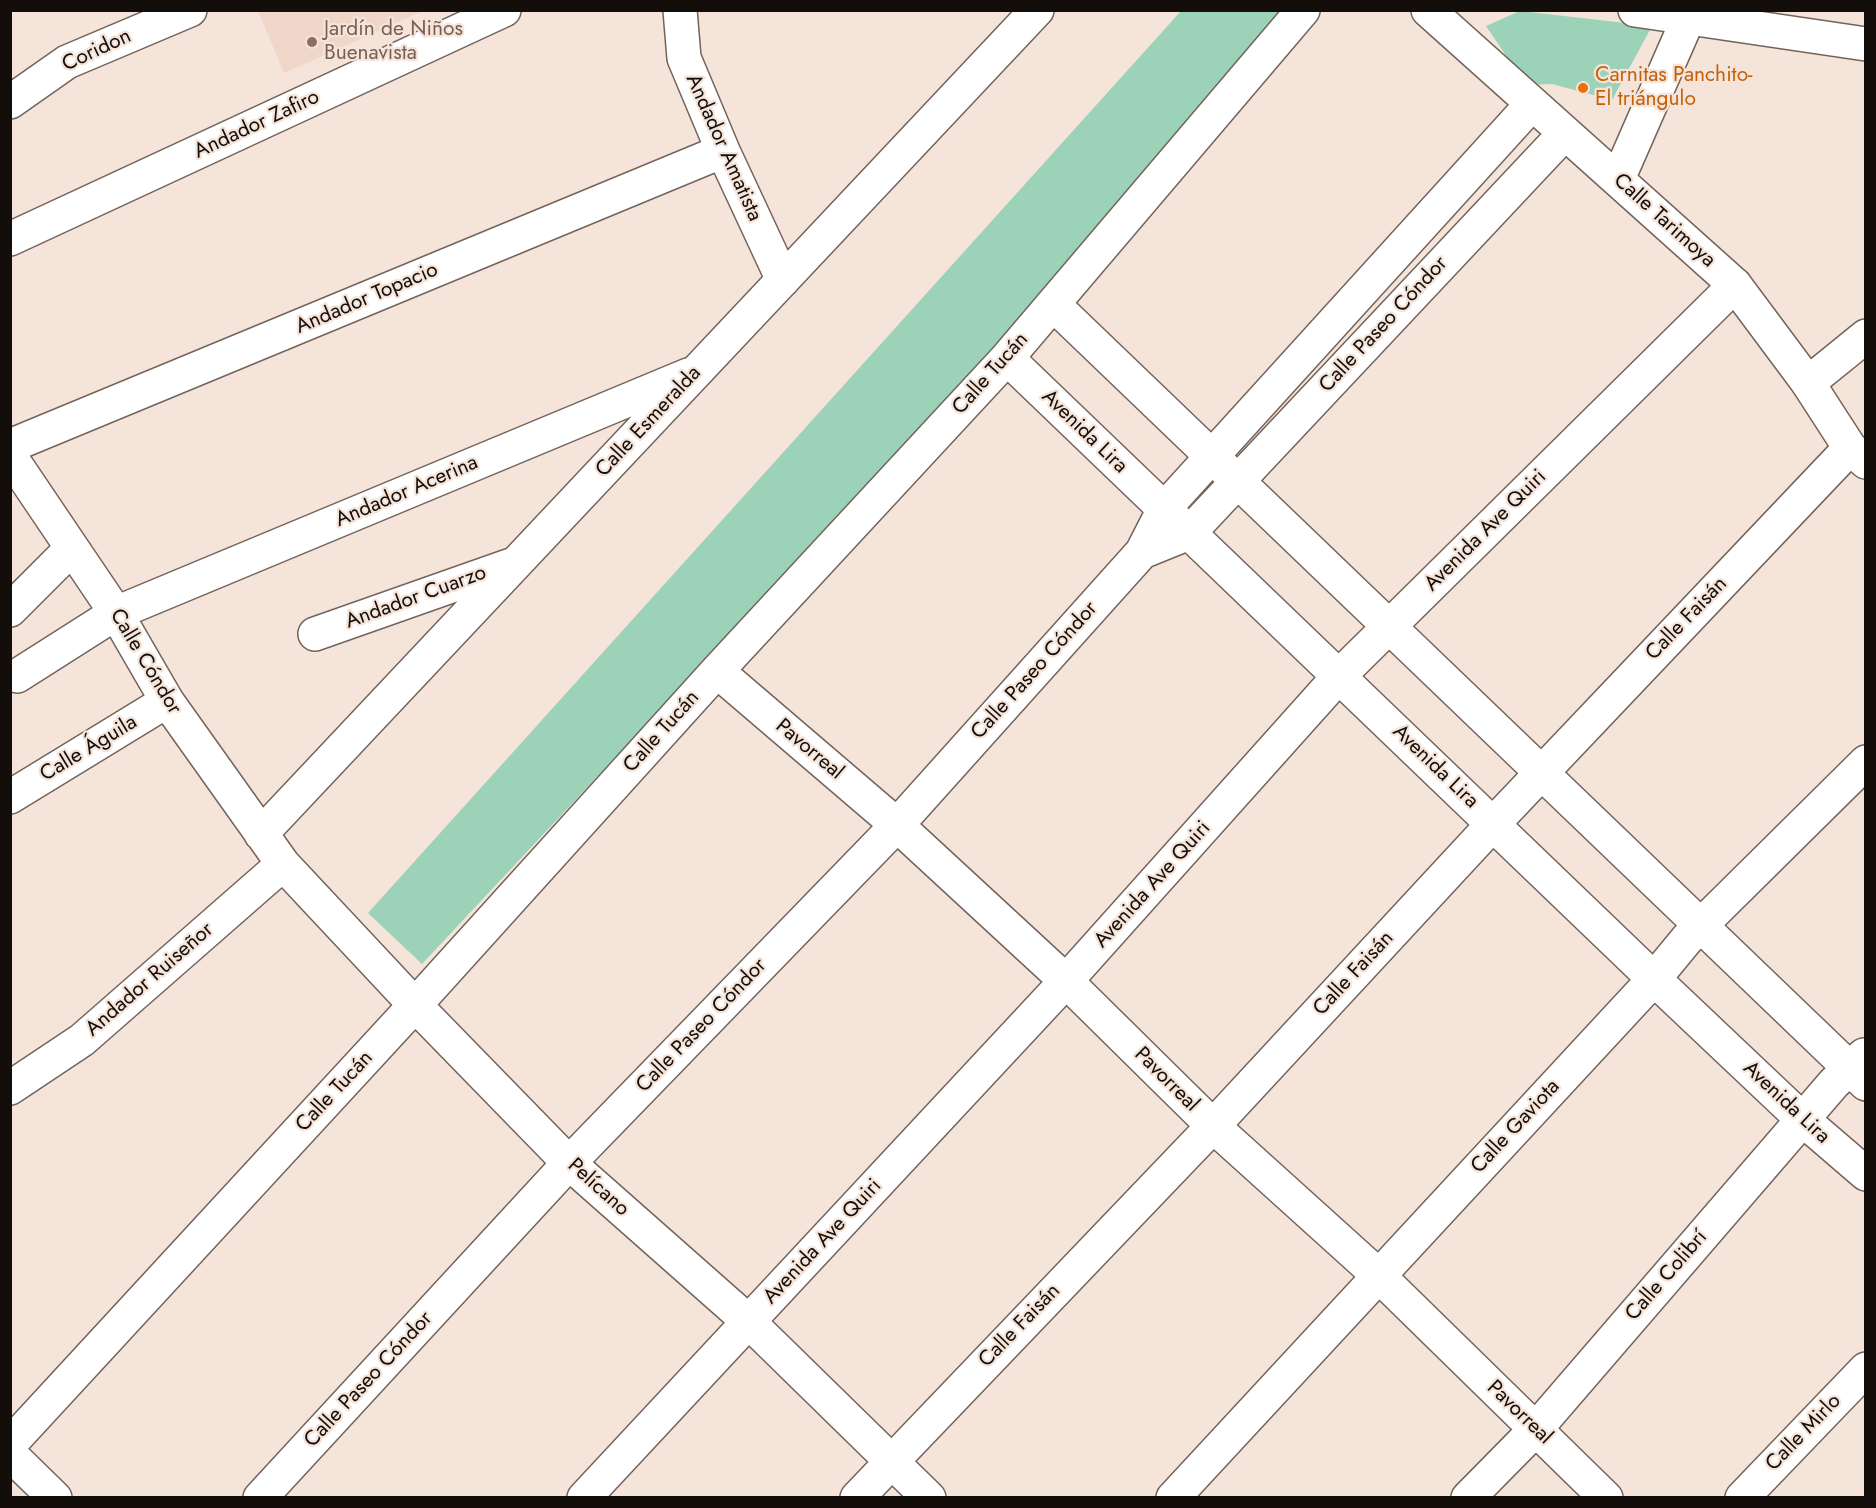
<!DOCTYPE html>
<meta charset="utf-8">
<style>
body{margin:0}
#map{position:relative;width:1876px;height:1508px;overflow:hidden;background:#f5e4d9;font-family:Jost,sans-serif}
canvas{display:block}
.frame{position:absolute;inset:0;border:12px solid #140e0a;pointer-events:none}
</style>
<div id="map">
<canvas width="1876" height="1508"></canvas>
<div class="frame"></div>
</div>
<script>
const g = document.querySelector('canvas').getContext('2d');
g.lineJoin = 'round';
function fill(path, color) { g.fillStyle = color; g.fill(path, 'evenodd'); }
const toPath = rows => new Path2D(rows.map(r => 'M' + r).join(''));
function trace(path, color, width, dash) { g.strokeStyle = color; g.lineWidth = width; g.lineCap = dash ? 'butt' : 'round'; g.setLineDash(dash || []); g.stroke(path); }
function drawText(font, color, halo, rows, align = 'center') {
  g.font = font + ' Jost,sans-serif'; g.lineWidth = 4.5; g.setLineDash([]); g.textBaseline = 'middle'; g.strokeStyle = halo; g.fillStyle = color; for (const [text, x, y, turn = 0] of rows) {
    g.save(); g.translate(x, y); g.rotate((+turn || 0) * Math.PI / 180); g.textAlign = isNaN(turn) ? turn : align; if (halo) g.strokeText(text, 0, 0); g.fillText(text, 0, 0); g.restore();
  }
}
fill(toPath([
 [258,11,423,11,284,73]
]), '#efd6c8');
fill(toPath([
 [1181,11,1313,11,422,964,368,913],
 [1520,11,1652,26,1612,100,1552,84,1526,85,1486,26]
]), '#9bd2b8');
const street = toPath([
 [680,10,684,58,723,151,783,280],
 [1635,10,1866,44],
 [10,102,67,62,190,10],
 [10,239,504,10],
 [1053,304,1866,1084],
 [1007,358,1654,979,1802,1119,1866,1174],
 [1808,383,1866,336],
 [10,446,723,151],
 [10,456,116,613,167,701,283,864,415,1005,569,1163,749,1322,929,1498],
 [10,610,72,548],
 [315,634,511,565],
 [717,671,897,825,1066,981,1213,1126,1378,1275,1606,1498],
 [17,676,116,613,688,375],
 [10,797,167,701],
 [261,834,1037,10],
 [10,1088,82,1040,283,864],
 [10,1444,415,1005,717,671,1007,358,1303,10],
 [10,1454,55,1498],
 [584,1498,1066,981,1340,675,1735,285],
 [857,1498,1213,1126,1493,824,1850,448],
 [1173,1498,1654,979,1687,939,1866,762],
 [1468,1498,1535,1430,1834,1083,1864,1055],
 [1742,1498,1866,1369]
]);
const secondary = toPath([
 [1428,10,1735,285,1808,383,1850,448,1866,462],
 [1618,179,1692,10],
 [1142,552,1189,533,1565,133],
 [260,1498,569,1163,897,825,1142,552,1164,509,1531,105]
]);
trace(street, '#73645b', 36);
trace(secondary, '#73645b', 36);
trace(street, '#fff', 33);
trace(secondary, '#fff', 33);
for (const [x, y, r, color] of [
 [312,42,6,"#8d6e63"],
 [1583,88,6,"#e8710a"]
]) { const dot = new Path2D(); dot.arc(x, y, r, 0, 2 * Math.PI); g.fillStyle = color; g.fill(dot); trace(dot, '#f5e4d9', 2); }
drawText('21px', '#785e54', '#f5e4d9', [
 ["Jardín de Niños",324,30],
 ["Buenavista",324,54]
], 'left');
drawText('21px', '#140e0a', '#f5e4d9', [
 ["Coridon",97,51,-25],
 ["Andador Zafiro",257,125,-25],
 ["Andador Amatista",723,148,66],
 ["Calle Tarimoya",1664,221,42],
 ["Andador Topacio",367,299,-23],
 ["Calle Paseo Cóndor",1384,325,-47],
 ["Calle Tucán",991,374,-48],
 ["Calle Esmeralda",649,422,-47],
 ["Avenida Lira",1084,432,44],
 ["Andador Acerina",407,492,-23],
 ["Avenida Ave Quiri",1486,531,-45],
 ["Andador Cuarzo",416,598,-20],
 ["Calle Faisán",1687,619,-46],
 ["Calle Cóndor",145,662,59],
 ["Calle Paseo Cóndor",1035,671,-48],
 ["Calle Tucán",662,732,-48],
 ["Calle Águila",89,749,-31],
 ["Pavorreal",809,750,40],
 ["Avenida Lira",1435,767,44],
 ["Avenida Ave Quiri",1153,885,-48],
 ["Calle Faisán",1354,974,-47],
 ["Andador Ruiseñor",150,980,-41],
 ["Calle Paseo Cóndor",702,1026,-46],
 ["Pavorreal",1166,1080,45],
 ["Calle Tucán",335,1092,-47],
 ["Avenida Lira",1786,1103,43],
 ["Calle Gaviota",1516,1127,-47],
 ["Pelícano",598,1188,42],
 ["Avenida Ave Quiri",823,1242,-47],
 ["Calle Colibrí",1667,1276,-49],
 ["Calle Faisán",1020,1326,-46],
 ["Calle Paseo Cóndor",369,1380,-47],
 ["Pavorreal",1519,1413,44],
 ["Calle Mirlo",1804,1433,-46]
]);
drawText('21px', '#c56008', '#f5e4d9', [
 ["Carnitas Panchito-",1595,76],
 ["El triángulo",1595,100]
], 'left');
</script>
